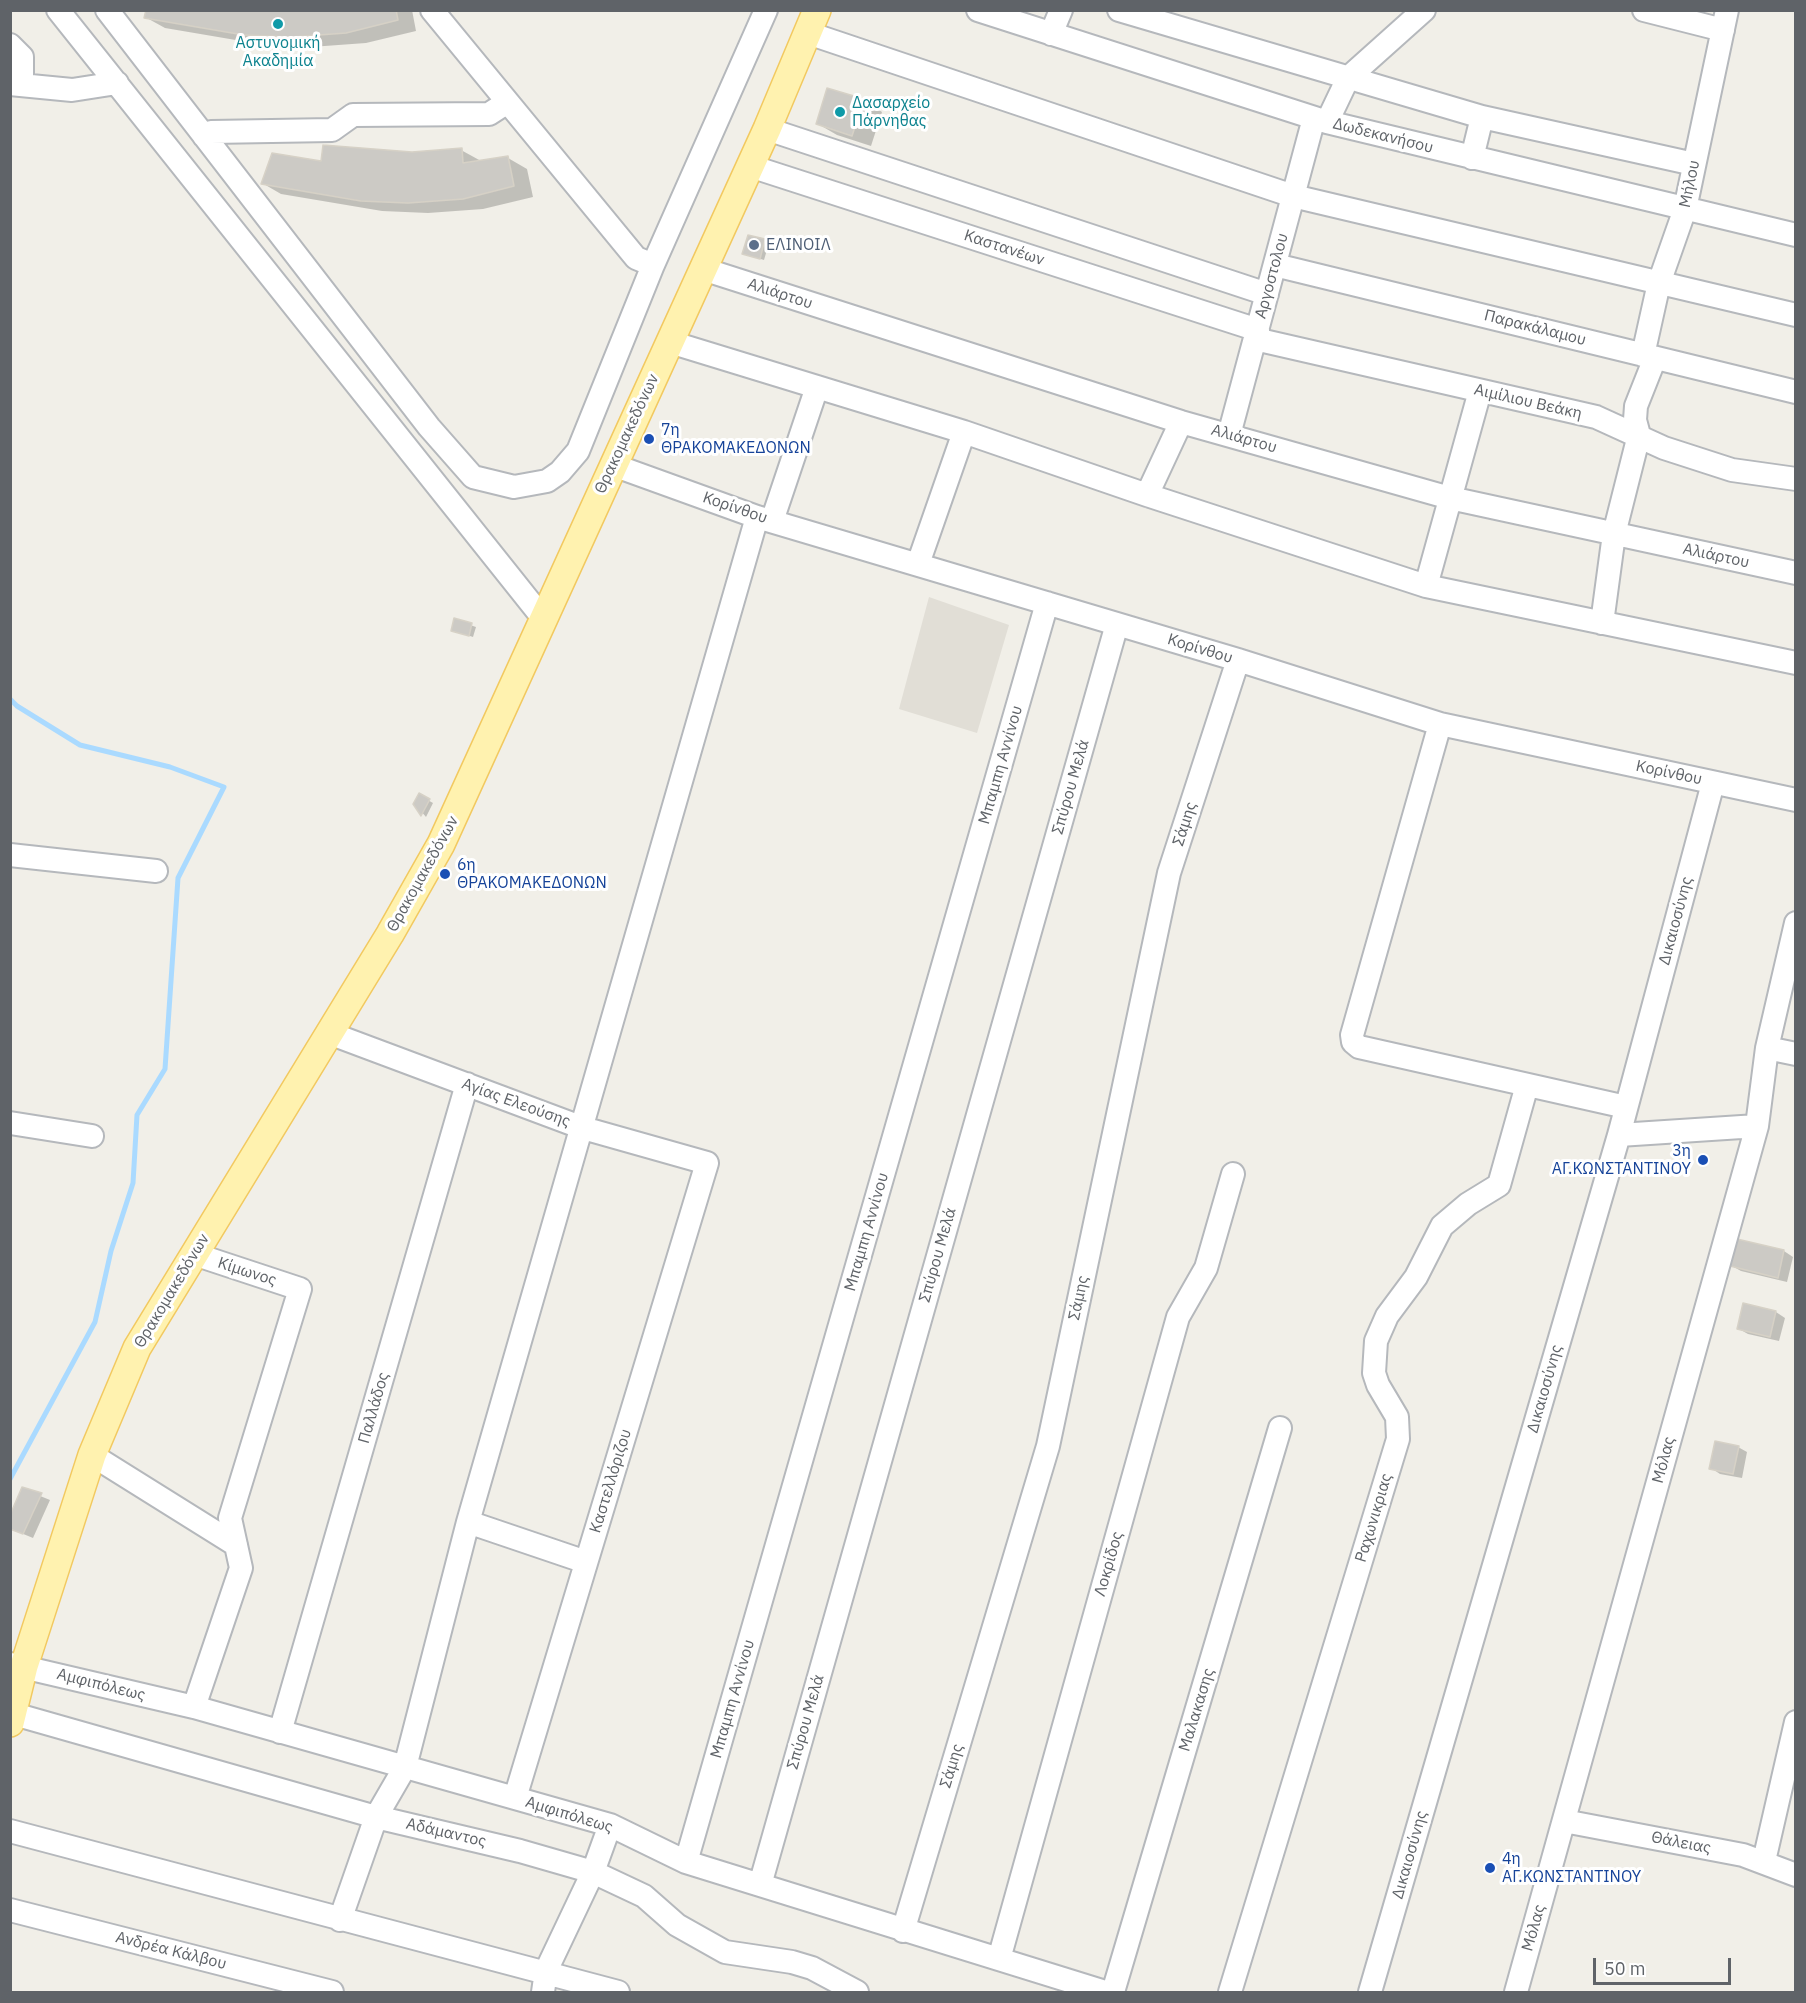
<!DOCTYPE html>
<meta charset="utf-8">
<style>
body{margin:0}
#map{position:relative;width:1806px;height:2003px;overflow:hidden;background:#f1efe8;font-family:"IBM Plex Sans",sans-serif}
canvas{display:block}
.frame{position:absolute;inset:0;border:12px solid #5f6368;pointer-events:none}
.scale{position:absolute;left:1593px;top:1958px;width:138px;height:27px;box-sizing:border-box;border:3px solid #5f6368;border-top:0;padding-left:8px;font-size:18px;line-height:21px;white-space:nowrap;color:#5f6368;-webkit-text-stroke:4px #fff;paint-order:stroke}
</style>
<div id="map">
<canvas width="1806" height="2003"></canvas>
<div class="frame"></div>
<div class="scale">50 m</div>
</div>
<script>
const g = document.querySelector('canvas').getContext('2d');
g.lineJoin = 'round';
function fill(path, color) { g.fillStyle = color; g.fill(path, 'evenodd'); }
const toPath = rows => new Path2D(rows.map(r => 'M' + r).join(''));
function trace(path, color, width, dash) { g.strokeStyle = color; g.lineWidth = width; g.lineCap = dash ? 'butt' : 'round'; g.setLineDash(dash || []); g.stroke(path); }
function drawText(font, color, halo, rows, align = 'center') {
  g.font = font + ' "IBM Plex Sans",sans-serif'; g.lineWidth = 6; g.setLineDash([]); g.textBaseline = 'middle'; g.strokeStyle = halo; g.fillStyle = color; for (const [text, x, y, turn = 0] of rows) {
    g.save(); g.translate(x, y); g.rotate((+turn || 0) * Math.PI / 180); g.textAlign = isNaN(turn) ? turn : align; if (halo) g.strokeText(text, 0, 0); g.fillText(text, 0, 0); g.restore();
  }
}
fill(toPath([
 [929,597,1009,625,977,733,899,709]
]), '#e1ded6');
fill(toPath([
 [148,10,412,10,416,31,366,43,311,47,265,45,165,28,145,17],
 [863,100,882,112,871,146,837,135,818,124],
 [461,150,481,161,508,158,527,169,533,197,483,209,428,213,382,211,281,194,262,183,322,162],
 [749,236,769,243,764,260,748,255],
 [455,620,476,627,473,637,452,630],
 [419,795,433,803,426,817,415,804],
 [1738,1241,1784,1251,1793,1257,1787,1282,1741,1271,1732,1266],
 [1776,1312,1785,1318,1779,1341,1748,1334,1739,1329],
 [1738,1447,1747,1452,1742,1478,1720,1474,1711,1468],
 [23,1489,50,1500,33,1538,16,1531]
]), '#0003');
trace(toPath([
 [10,699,17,706,80,745,170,767,224,787,178,878,165,1069,137,1115,133,1183,111,1251,95,1322,10,1479]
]), '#aadaff', 5);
const building = toPath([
 [146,10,396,10,398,20,346,33,291,37,244,35,144,18,146,10],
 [827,88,864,99,852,136,816,124,827,88],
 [323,145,412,152,462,148,463,163,508,156,514,186,463,199,408,203,361,201,261,184,272,153,321,161,323,145],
 [748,235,765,239,760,259,742,254,748,235],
 [454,618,472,623,469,636,451,631,454,618],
 [419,793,430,799,421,816,413,804,419,793],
 [1737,1239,1784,1250,1778,1278,1730,1266,1737,1239],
 [1743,1303,1776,1311,1770,1337,1737,1329,1743,1303],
 [1715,1441,1739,1446,1733,1474,1709,1469,1715,1441],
 [22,1487,42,1493,23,1534,10,1529,10,1515,22,1487]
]);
fill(building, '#cccac5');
trace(building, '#d6d1c6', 1.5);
const minor = toPath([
 [58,10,542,617],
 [107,10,429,427,473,477,514,487,547,481,560,472,578,451,653,265,766,10],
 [432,10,636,258,653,265],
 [978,10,1327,122,1796,235],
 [1119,10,1482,117,1694,164],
 [1644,10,1723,30],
 [808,33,1293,196,1796,315],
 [1051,34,1061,10],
 [10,45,22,57,22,85],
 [10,84,72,90,117,83],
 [1327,122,1348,78,1424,10],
 [767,129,1267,294],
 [204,136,211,132,332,130,353,115,489,114,506,103],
 [1472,158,1482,117],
 [750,166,1258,330],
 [1275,265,1796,392],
 [703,269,1181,422,1450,498,1796,573],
 [1255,339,1596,417,1664,448,1732,470,1796,479],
 [670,342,964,432,1147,495,1426,586,1796,663],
 [1643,355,1659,283,1685,209,1727,10],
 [1229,435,1314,118],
 [613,465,757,517,1238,660,1440,724,1796,800],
 [1147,495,1181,422],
 [772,521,817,387],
 [918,564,964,432],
 [1426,586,1480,391],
 [1602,623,1614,534,1639,435,1635,420,1636,406,1655,358],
 [1440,724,1352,1035,1353,1042,1359,1047,1626,1107],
 [10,855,156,871],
 [329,1033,583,1128,707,1163,515,1798],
 [1767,1048,1796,1054],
 [10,1123,92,1136],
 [1619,1135,1757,1126],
 [92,1455,236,1545],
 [468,1522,586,1562],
 [10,1664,194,1707,610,1825,686,1862,1105,1992],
 [194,1707,241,1568,230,1518,300,1289,194,1254],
 [14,1714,376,1817,520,1851,593,1872,644,1896,677,1925,725,1952,792,1962,812,1968,857,1992],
 [280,1732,467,1084],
 [1564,1821,1743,1855,1796,1875],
 [10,1831,618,1992],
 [1764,1861,1796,1722],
 [686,1862,1047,603],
 [760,1885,1117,624],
 [10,1910,332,1992],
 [340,1920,376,1817,405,1767,468,1522,757,517],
 [903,1931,1048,1446,1169,873,1238,660],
 [999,1959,1178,1317,1206,1268,1233,1174],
 [543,1992,546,1971,593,1872,610,1825],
 [1113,1992,1280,1428],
 [1230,1992,1398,1439,1397,1417,1378,1385,1374,1373,1376,1341,1387,1316,1416,1277,1442,1226,1468,1204,1499,1185,1527,1085],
 [1370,1992,1619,1135,1713,783],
 [1516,1992,1757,1126,1767,1048,1796,923]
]);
const major = toPath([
 [10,1723,24,1666,92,1455,137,1348,390,934,441,844,767,129,817,10]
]);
trace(minor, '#b5b8bc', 26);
trace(major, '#f2c960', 30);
trace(minor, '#fff', 22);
trace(major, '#fff2af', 27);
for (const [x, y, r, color] of [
 [278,24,6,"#0f9aa8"],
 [840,112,6,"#0f9aa8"],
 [754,245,6,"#5c6f8a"],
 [649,439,6,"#1a4fb4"],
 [445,874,6,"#1a4fb4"],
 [1703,1160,6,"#1a4fb4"],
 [1490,1868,6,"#1a4fb4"]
]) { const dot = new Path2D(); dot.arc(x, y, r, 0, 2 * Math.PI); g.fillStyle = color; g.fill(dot); trace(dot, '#fff', 2); }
drawText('16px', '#0d838f', '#fff', [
 ["Αστυνομική",278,43],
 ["Ακαδημία",278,61],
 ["Δασαρχείο",852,103,"left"],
 ["Πάρνηθας",852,121,"left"]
]);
drawText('16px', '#5f6368', '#fff', [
 ["Δωδεκανήσου",1383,136,14],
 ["Μήλου",1690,184,-78],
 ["Καστανέων",1004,248,18],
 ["Αργοστολου",1272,276,-75],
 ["Αλιάρτου",780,294,18],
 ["Παρακάλαμου",1535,328,14],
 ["Αιμίλιου Βεάκη",1528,402,13],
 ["Θρακομακεδόνων",627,434,-65],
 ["Αλιάρτου",1244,439,16],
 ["Κορίνθου",735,508,19],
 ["Αλιάρτου",1716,556,12],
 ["Κορίνθου",1200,649,17],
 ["Μπαμπη Αννίνου",1001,765,-74],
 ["Κορίνθου",1669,773,12],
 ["Σπύρου Μελά",1071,787,-74],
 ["Σάμης",1185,824,-72],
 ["Θρακομακεδόνων",423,874,-61],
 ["Δικαιοσύνης",1676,921,-75],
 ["Αγίας Ελεούσης",516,1103,20],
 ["Μπαμπη Αννίνου",867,1232,-74],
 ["Σπύρου Μελά",938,1255,-74],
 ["Κίμωνος",247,1272,18],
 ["Θρακομακεδόνων",172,1291,-59],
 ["Σάμης",1079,1298,-78],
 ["Δικαιοσύνης",1545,1389,-74],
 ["Παλλάδος",374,1408,-74],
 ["Μόλας",1664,1460,-75],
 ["Καστελλόριζου",611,1481,-73],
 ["Ραχωνικριας",1374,1518,-73],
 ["Λοκρίδος",1109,1564,-74],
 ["Αμφιπόλεως",101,1685,14],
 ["Μπαμπη Αννίνου",733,1699,-74],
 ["Μαλακασης",1197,1710,-73],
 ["Σπύρου Μελά",806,1722,-74],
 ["Σάμης",952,1766,-73],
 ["Αμφιπόλεως",569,1815,17],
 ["Αδάμαντος",446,1833,13],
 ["Θάλειας",1681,1843,11],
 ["Δικαιοσύνης",1410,1855,-74],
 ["Μόλας",1534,1928,-74],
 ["Ανδρέα Κάλβου",171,1951,14]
]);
drawText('16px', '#4e5e75', '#fff', [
 ["ΕΛΙΝΟΙΛ",766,245]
], 'left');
drawText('16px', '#164399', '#fff', [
 ["7η",661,430],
 ["ΘΡΑΚΟΜΑΚΕΔΟΝΩΝ",661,448],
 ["6η",457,865],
 ["ΘΡΑΚΟΜΑΚΕΔΟΝΩΝ",457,883],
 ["3η",1691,1151,"right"],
 ["ΑΓ.ΚΩΝΣΤΑΝΤΙΝΟΥ",1691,1169,"right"],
 ["4η",1502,1859],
 ["ΑΓ.ΚΩΝΣΤΑΝΤΙΝΟΥ",1502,1877]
], 'left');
</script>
